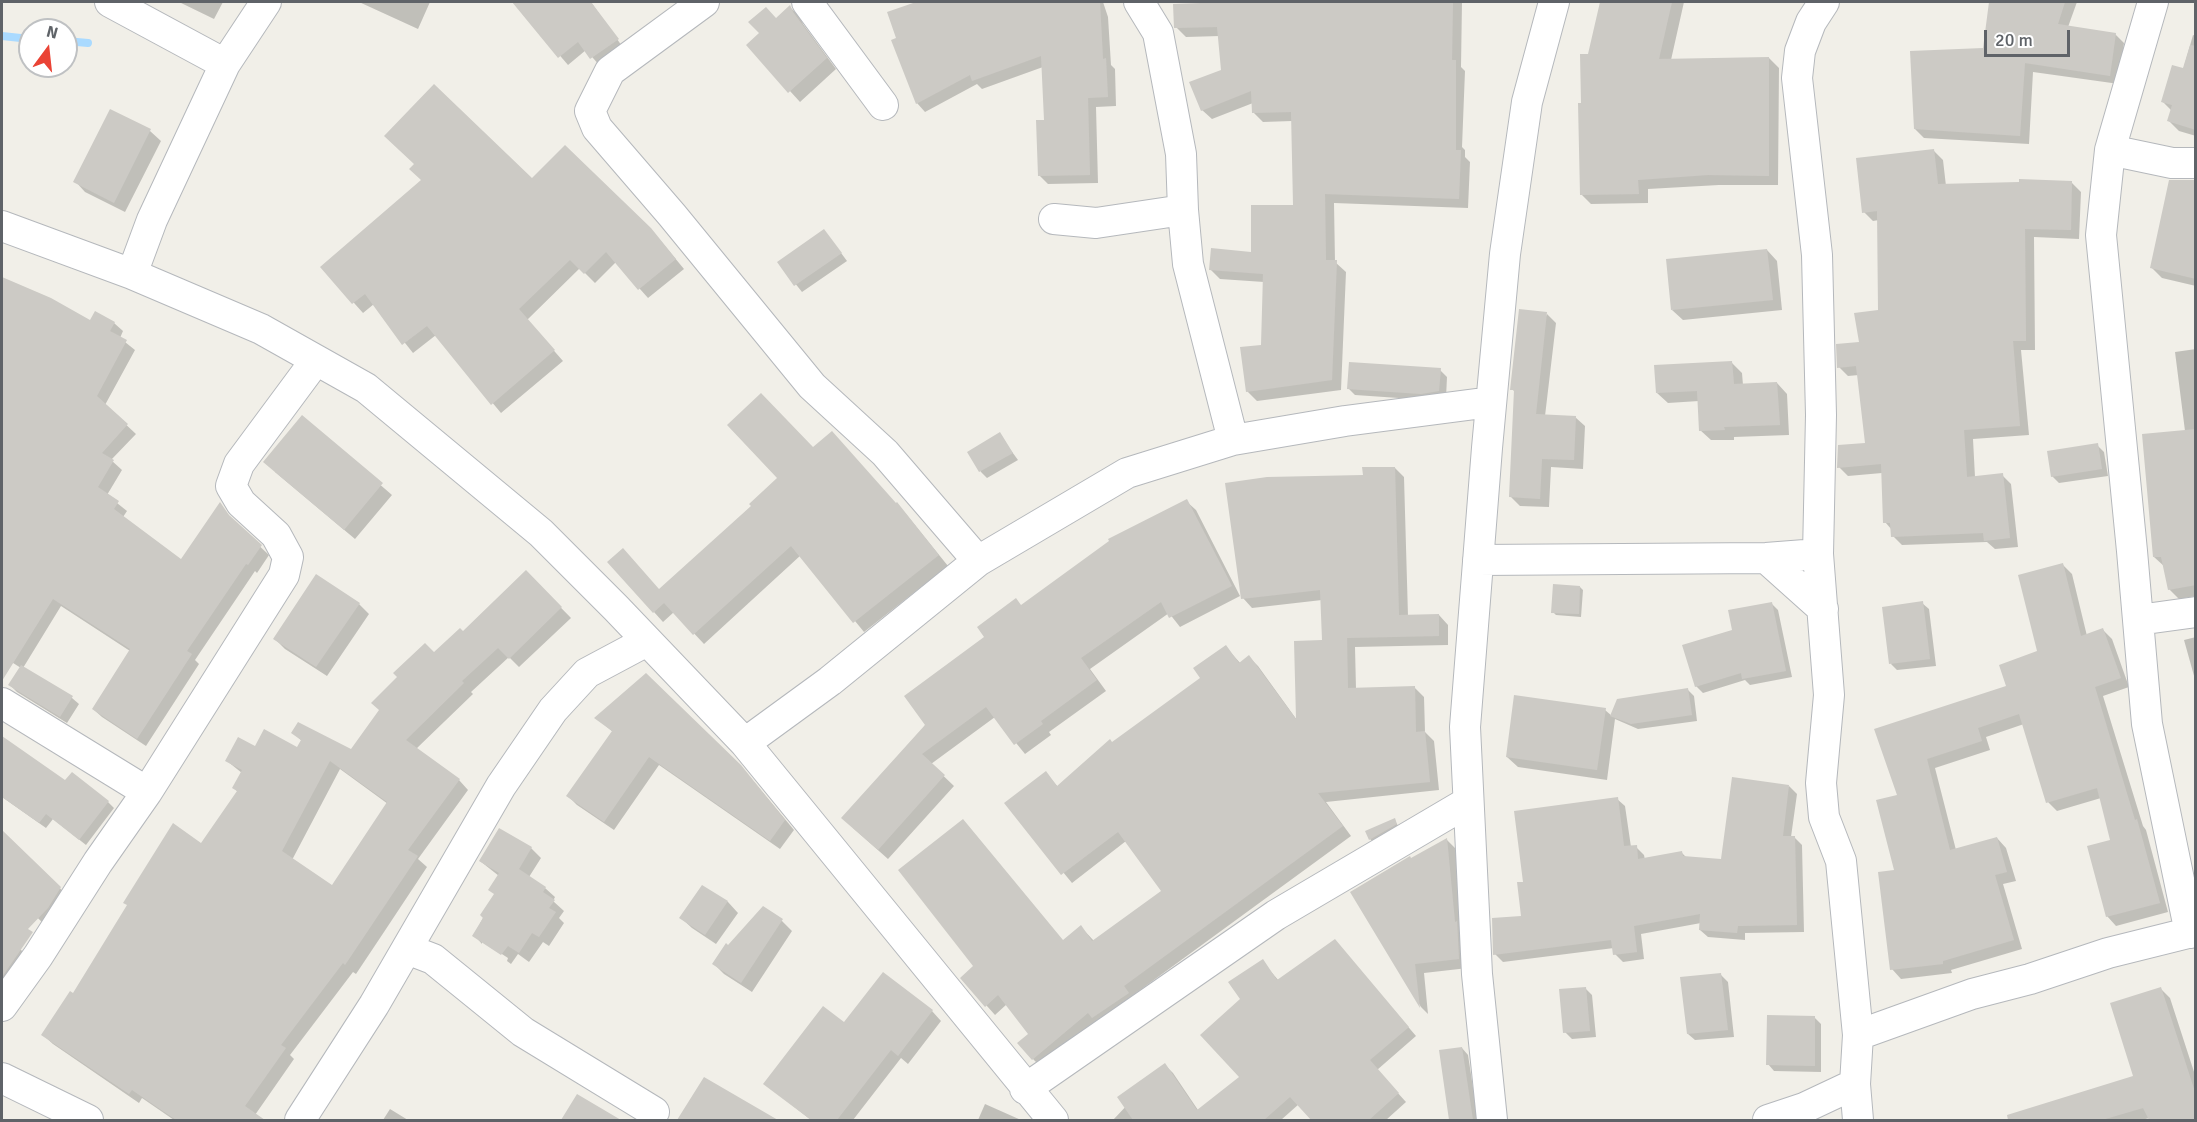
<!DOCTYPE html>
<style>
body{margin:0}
#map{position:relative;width:2197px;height:1122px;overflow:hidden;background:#f1efe8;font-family:Signika,sans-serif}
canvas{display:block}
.frame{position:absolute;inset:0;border:3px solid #5f6368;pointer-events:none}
.north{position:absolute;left:18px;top:18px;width:60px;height:60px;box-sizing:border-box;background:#fff;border:2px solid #bfc1c3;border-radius:50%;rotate:15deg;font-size:16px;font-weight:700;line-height:24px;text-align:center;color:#5f6368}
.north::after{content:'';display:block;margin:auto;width:21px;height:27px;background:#ea4335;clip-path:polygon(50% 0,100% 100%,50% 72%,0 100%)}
.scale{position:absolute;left:1984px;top:30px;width:86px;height:27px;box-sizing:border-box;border:3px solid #5f6368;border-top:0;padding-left:8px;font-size:18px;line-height:21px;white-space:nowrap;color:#5f6368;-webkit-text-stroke:4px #fff;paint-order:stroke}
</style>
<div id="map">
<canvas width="2197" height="1122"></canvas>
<div class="frame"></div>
<div class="north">N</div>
<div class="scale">20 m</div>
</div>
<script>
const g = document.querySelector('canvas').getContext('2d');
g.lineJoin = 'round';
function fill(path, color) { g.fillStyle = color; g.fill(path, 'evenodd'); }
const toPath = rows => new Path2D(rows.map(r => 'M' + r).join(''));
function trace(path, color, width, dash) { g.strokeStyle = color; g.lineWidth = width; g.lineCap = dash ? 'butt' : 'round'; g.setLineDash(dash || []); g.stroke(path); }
fill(toPath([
 [179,2,223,2,214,19],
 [359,2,430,2,418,29],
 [514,2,591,2,624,49,600,66,586,50,568,65],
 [921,2,1103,2,1108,17,1111,65,1115,69,1116,106,1096,107,1098,183,1048,184,1039,175,1045,121,1043,67,982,89,977,84,925,112,917,103,889,13],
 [1200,2,1462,2,1461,67,1465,71,1462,147,1465,150,1465,157,1470,162,1468,208,1334,203,1335,262,1346,272,1341,390,1257,401,1247,391,1262,346,1264,282,1220,279,1210,269,1253,253,1294,206,1292,121,1263,122,1253,112,1253,103,1212,119,1202,110,1223,71,1220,36,1186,37,1176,27,1201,5],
 [1601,2,1684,2,1671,60,1769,58,1779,68,1778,185,1719,185,1648,189,1648,203,1591,204,1581,194,1582,104,1589,55],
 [2013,2,2077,2,2068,27,2115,34,2124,43,2119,84,2033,72,2029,144,1924,138,1915,129,1984,50,2008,19],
 [790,7,800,17,803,24,836,69,800,102,748,45],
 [2193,35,2196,36,2196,136,2179,131,2169,121,2172,111,2162,101,2183,70],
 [111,111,150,131,161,141,125,212,85,192,75,181],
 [1934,151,1943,160,1946,186,2072,183,2081,192,2079,239,2034,237,2035,350,2021,350,2029,435,1973,439,1975,477,2002,475,2011,484,2018,547,1995,549,1987,542,1902,545,1893,536,1892,530,1885,522,1882,473,1848,476,1839,467,1867,444,1859,375,1848,376,1839,367,1861,343,1880,311,1879,220,1873,221,1864,212],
 [532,180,660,240,684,269,648,298,616,262,595,283,580,268,527,320,563,361,501,413,436,335,413,353,374,304,363,313,322,267],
 [2196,182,2196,286,2162,278,2152,268],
 [830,238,847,261,802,292,779,263],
 [1767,250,1777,261,1782,310,1683,320,1672,310],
 [2,279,91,322,114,323,123,331,120,338,135,350,105,405,136,434,111,460,122,470,107,495,127,511,123,517,181,561,220,505,236,524,269,555,257,573,255,571,195,660,199,664,146,746,102,717,93,709,130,651,61,606,23,668,72,698,79,704,67,723,17,692,10,685,21,668,2,656],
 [1547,314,1556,323,1545,416,1575,417,1585,426,1583,469,1551,467,1549,507,1520,506,1511,497,1515,392,1512,389],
 [2196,349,2196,596,2179,599,2169,589,2165,567,2154,557,2185,431,2175,352],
 [1732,363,1742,373,1743,385,1777,383,1787,394,1789,435,1734,437,1734,440,1711,440,1700,430,1699,401,1668,403,1657,393],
 [1440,370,1447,377,1446,398,1428,400,1355,395,1349,389],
 [302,417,392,495,355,539,275,472],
 [999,434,1018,460,987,478,981,472,969,453],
 [2097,445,2104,452,2108,476,2059,483,2052,476],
 [814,449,896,505,906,514,948,566,864,632,801,555,704,644,674,612,663,622,654,612,660,590],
 [1395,468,1404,477,1408,616,1439,615,1448,625,1448,645,1355,647,1356,689,1414,687,1424,697,1425,732,1434,741,1439,790,1326,802,1351,836,1132,996,1137,1003,1042,1068,1033,1059,1030,1035,1007,1004,995,1015,962,978,1064,941,1081,927,1094,941,1163,892,1126,841,1072,883,1007,804,1046,773,1058,787,1112,743,1202,678,1225,646,1241,664,1249,657,1258,666,1297,720,1323,642,1322,600,1252,608,1243,598,1364,477],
 [1186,501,1196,510,1240,596,1180,627,1169,613,1090,669,1106,691,1049,732,1051,735,1025,754,995,717,931,764,954,786,888,859,853,828,986,638,1022,606],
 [2063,565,2072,574,2087,636,2103,630,2112,639,2129,687,2103,696,2143,826,2146,830,2168,912,2116,926,2107,916,2112,841,2101,798,2057,811,2048,802,2024,724,1986,737,1990,750,1935,768,1956,850,1997,838,2006,848,2016,881,2003,884,2022,949,1951,970,1952,973,1901,979,1892,969,1899,796,1876,730,2008,687,2039,652],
 [526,572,571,618,519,667,509,657,471,692,473,694,416,749,459,780,468,790,418,859,427,867,386,929,356,974,353,972,290,1055,294,1059,255,1115,260,1120,174,1120,142,1098,139,1103,53,1044,43,1035,201,846,238,792,234,788,242,773,227,761,256,748,298,749,302,741,293,733,352,751,434,654,463,633],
 [340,769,388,804,333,887,292,860],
 [1580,587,1583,590,1581,617,1556,615,1553,612],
 [1771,603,1778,610,1792,677,1750,685,1745,680,1703,693,1696,686,1734,631],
 [1922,603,1929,609,1936,666,1897,670,1891,664],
 [359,604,369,614,327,676,285,649,275,639],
 [2196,637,2196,683,2184,640],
 [1688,690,1694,696,1697,721,1638,729,1615,719,1607,780,1518,767,1507,757,1605,710,1612,716],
 [596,718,750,777,794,830,780,849,659,765,614,830,577,805,568,796,613,732],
 [2,738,66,782,108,802,114,808,86,845,53,819,46,828,2,797],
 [1789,786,1797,794,1791,837,1794,837,1802,845,1804,932,1745,933,1745,940,1708,937,1700,930,1701,923,1641,934,1644,959,1623,962,1615,954,1614,948,1503,962,1495,954,1523,917,1525,883,1617,799,1625,806,1631,847,1636,847,1644,855,1645,860,1682,853,1687,858,1722,860],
 [1394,820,1399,827,1373,842,1370,839,1367,832],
 [499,830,531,848,541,858,529,877,545,888,555,897,553,901,564,911,559,918,564,923,549,946,543,942,529,962,518,954,511,964,507,961,508,958,482,941,482,944,474,935,495,895,499,876,480,861],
 [9,839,69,897,47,927,2,883,2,850],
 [1447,840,1456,849,1468,968,1424,973,1428,1014,1421,1007,1352,892],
 [703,887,728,902,738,913,716,944,692,928,681,918],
 [763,908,782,921,792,931,752,992,724,974,714,964],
 [2,938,21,950,30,958,10,986,2,981],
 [1335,941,1416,1036,1377,1070,1406,1102,1386,1120,1313,1120,1299,1104,1281,1120,1113,1120,1165,1065,1173,1073,1198,1110,1241,1078,1242,999,1262,961,1279,981],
 [1721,975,1728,982,1734,1037,1695,1040,1688,1034],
 [1585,988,1592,995,1596,1037,1572,1039,1565,1032],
 [2160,988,2170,998,2196,1078,2196,1120,2151,1120,2150,1118,2141,1120,2047,1120,2042,1106,2135,1077],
 [932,1011,941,1021,908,1064,901,1058,853,1120,811,1120,765,1084,844,1024],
 [1814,1017,1821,1024,1821,1072,1774,1071,1768,1064],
 [1462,1048,1468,1055,1478,1120,1450,1120,1441,1051],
 [705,1079,764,1118,762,1120,679,1120],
 [577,1096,618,1120,563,1120],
 [985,1104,1021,1120,978,1120],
 [390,1109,408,1120,383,1120]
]), '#0003');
trace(toPath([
 [2,36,30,39],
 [66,41,88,43]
]), '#aadaff', 8);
fill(toPath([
 [512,2,591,2,619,39,590,59,578,42,558,58],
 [916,2,1100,2,1103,59,1106,58,1108,97,1088,98,1090,175,1038,176,1036,120,1044,120,1041,56,972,81,970,75,916,104,891,40,896,38,887,12],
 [1227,2,1453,2,1452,60,1456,60,1456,150,1461,150,1459,199,1325,194,1326,260,1337,260,1332,380,1246,392,1240,347,1261,345,1263,274,1209,270,1211,248,1251,252,1251,205,1293,205,1291,112,1252,113,1251,91,1201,111,1189,82,1221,70,1217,27,1174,28,1173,4],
 [1600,2,1672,2,1659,59,1769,57,1769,176,1708,175,1638,180,1639,194,1580,195,1578,103,1581,103,1580,54,1588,54],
 [1989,2,2065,2,2058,24,2116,33,2110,76,2025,63,2020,136,1914,129,1910,51,1983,48],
 [790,5,793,12,827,58,788,93,746,45,759,33,748,22,766,7,776,18],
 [2190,45,2196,46,2196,130,2167,121,2172,105,2161,102,2172,65,2183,68],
 [434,84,532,178,565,145,651,228,676,259,638,290,606,252,584,274,570,260,519,309,555,350,491,405,427,326,402,345,365,294,352,304,320,267,421,180,409,169,414,164,384,136],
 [110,109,151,129,114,203,73,182],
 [1934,149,1938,184,2019,182,2019,179,2072,181,2071,230,2025,229,2026,341,2013,341,2020,426,1964,430,1967,477,2003,473,2010,538,1984,541,1983,533,1891,537,1890,523,1883,523,1881,464,1837,468,1838,445,1865,443,1856,366,1837,368,1836,344,1859,342,1854,313,1878,310,1877,211,1862,213,1856,158],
 [2169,180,2196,180,2196,279,2150,268],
 [824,229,842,253,794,286,777,262],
 [1767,249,1773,300,1671,310,1666,259],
 [2,277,51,298,90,320,95,311,115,322,110,331,127,340,97,396,128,424,102,453,114,460,98,487,119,501,114,509,181,559,220,502,229,515,262,545,248,565,246,564,187,651,192,654,137,739,92,709,130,649,53,599,2,681],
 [1519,309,1547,312,1536,414,1576,416,1574,460,1542,459,1540,499,1509,497,1514,390,1510,390],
 [1732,361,1734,384,1777,382,1780,425,1724,427,1725,430,1699,431,1697,391,1656,393,1654,365],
 [1349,362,1441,368,1439,391,1421,394,1347,389],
 [761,393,813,447,832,431,896,503,897,502,939,555,853,623,791,546,693,635,664,603,653,613,607,562,623,548,659,589,751,506,749,504,777,478,727,425],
 [302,415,383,483,344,530,263,462],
 [2196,429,2196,585,2168,590,2161,557,2153,557,2142,434],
 [1000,432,1013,453,979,472,967,452],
 [2098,443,2102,469,2051,477,2047,451],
 [1362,467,1395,467,1399,615,1439,614,1439,636,1347,638,1348,688,1415,686,1416,732,1425,731,1430,782,1318,793,1343,826,1124,986,1129,993,1092,1018,1088,1013,1032,1060,1017,1043,1028,1034,998,995,985,1007,960,978,973,966,898,870,963,819,1063,940,1081,925,1092,941,1161,891,1118,832,1061,875,1004,803,1046,771,1057,786,1110,739,1112,742,1200,678,1193,668,1226,645,1239,663,1249,655,1296,719,1294,641,1322,640,1320,590,1241,599,1225,483,1267,477,1363,475],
 [1187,499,1232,586,1169,618,1161,602,1081,658,1097,680,1041,721,1043,724,1014,745,986,707,922,754,945,775,878,850,841,818,925,725,904,696,984,637,977,627,1016,598,1021,605,1109,541,1108,539],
 [2063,563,2081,636,2103,628,2121,678,2095,687,2135,820,2137,819,2160,903,2106,917,2087,846,2110,840,2097,788,2046,803,2019,714,1978,728,1982,741,1927,759,1950,850,1997,837,2007,872,1995,875,2014,940,1943,961,1943,964,1890,970,1878,872,1894,870,1876,800,1897,795,1874,729,2006,686,1999,665,2037,651,2018,575],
 [526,570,562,607,509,659,498,648,462,681,464,683,406,740,460,779,408,850,418,856,345,965,343,963,281,1045,286,1048,245,1106,265,1120,176,1120,132,1090,129,1094,41,1035,70,991,73,993,127,905,123,903,173,823,201,843,237,791,232,788,242,770,225,761,238,737,255,746,264,729,297,747,301,740,291,733,298,722,351,749,379,710,371,703,397,677,393,673,425,643,434,652,460,628,463,631],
 [330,761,387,802,332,885,282,851],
 [316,574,360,603,316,667,273,639],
 [1553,584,1580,586,1579,614,1551,613],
 [1923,601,1930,659,1889,664,1882,607],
 [1772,602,1786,671,1742,679,1741,673,1695,687,1682,645,1732,630,1728,610],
 [21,665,73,696,60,717,8,685],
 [646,673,741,765,785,820,770,841,649,757,604,822,566,796,612,731,594,718],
 [1688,688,1692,715,1631,724,1610,716,1617,699],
 [1514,695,1606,708,1597,770,1506,757],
 [2,736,65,780,72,772,109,801,79,840,46,814,39,823,2,797],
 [1732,777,1789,785,1783,836,1795,836,1797,925,1738,926,1737,933,1699,930,1700,914,1634,926,1637,952,1613,955,1611,940,1493,955,1492,918,1521,916,1517,882,1523,882,1514,811,1618,797,1624,846,1637,845,1638,859,1682,851,1683,856,1721,859],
 [1395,818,1397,824,1369,840,1365,831],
 [499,828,532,847,519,869,546,887,543,892,555,900,549,908,556,912,539,937,532,933,519,953,508,946,501,955,472,936,483,918,480,915,494,894,488,890,499,873,479,861],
 [2,830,61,887,48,908,28,929,33,932,2,977],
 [1447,838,1455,922,1457,921,1459,959,1415,964,1420,1008,1350,892,1410,856,1411,858],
 [702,885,728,901,705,935,679,918],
 [763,906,783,919,741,983,712,964,726,943,728,945],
 [1335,939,1409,1027,1370,1060,1399,1093,1369,1120,1311,1120,1290,1097,1264,1120,1133,1120,1117,1097,1165,1063,1197,1110,1239,1077,1200,1035,1240,999,1228,982,1263,959,1277,980],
 [883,972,933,1010,898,1056,891,1050,837,1120,811,1120,763,1084,823,1006,844,1022],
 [1721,973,1728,1030,1687,1034,1680,977],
 [1586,987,1590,1031,1563,1033,1559,989],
 [2161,987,2196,1095,2196,1120,2149,1120,2143,1108,2102,1120,2008,1120,2007,1115,2133,1076,2110,1003],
 [1767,1015,1815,1016,1815,1066,1766,1065],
 [1462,1047,1473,1120,1449,1120,1439,1050],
 [704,1077,778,1120,677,1120],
 [577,1094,621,1120,561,1120]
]), '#cccac5');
const street = toPath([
 [110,2,225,64],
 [704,2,610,71,590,111,597,128,672,215,812,386,885,453,978,561],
 [807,2,883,105],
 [1139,2,1158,33,1181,154,1183,210,1188,264,1233,440],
 [1824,2,1811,22,1800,51,1797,78,1817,255,1821,415,1818,554,1829,695,1821,783,1824,817,1841,861,1858,1035,1855,1084,1858,1120],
 [2153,2,2110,150,2101,235,2132,551,2147,724,2190,933],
 [2110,150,2172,163,2196,163],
 [1054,219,1096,223,1183,210],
 [2,226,132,274,261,329,366,388,541,533,616,608,745,743,1053,1120],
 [132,274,152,220,225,64,266,2],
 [1766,558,1823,609],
 [1478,560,1766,558,1818,554],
 [2138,620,2196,612],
 [2,703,147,792],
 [745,743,830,681,978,561,1127,473,1233,440,1345,421,1491,402],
 [407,949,433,959,523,1032,654,1112],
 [2,1006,38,956,98,862,147,792,284,575,288,557,276,535,241,503,231,486,239,464,316,360],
 [1858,1035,1972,994,2030,979,2108,953,2196,931],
 [2,1078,88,1120],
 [1025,1089,1276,915,1468,802],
 [300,1120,374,1005,501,786,553,710,587,673,647,641],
 [1492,1120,1477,974,1465,727,1487,448,1505,254,1527,102,1554,2],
 [1768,1120,1804,1108,1855,1084]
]);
trace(street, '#b5b8bc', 32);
trace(street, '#fff', 30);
</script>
